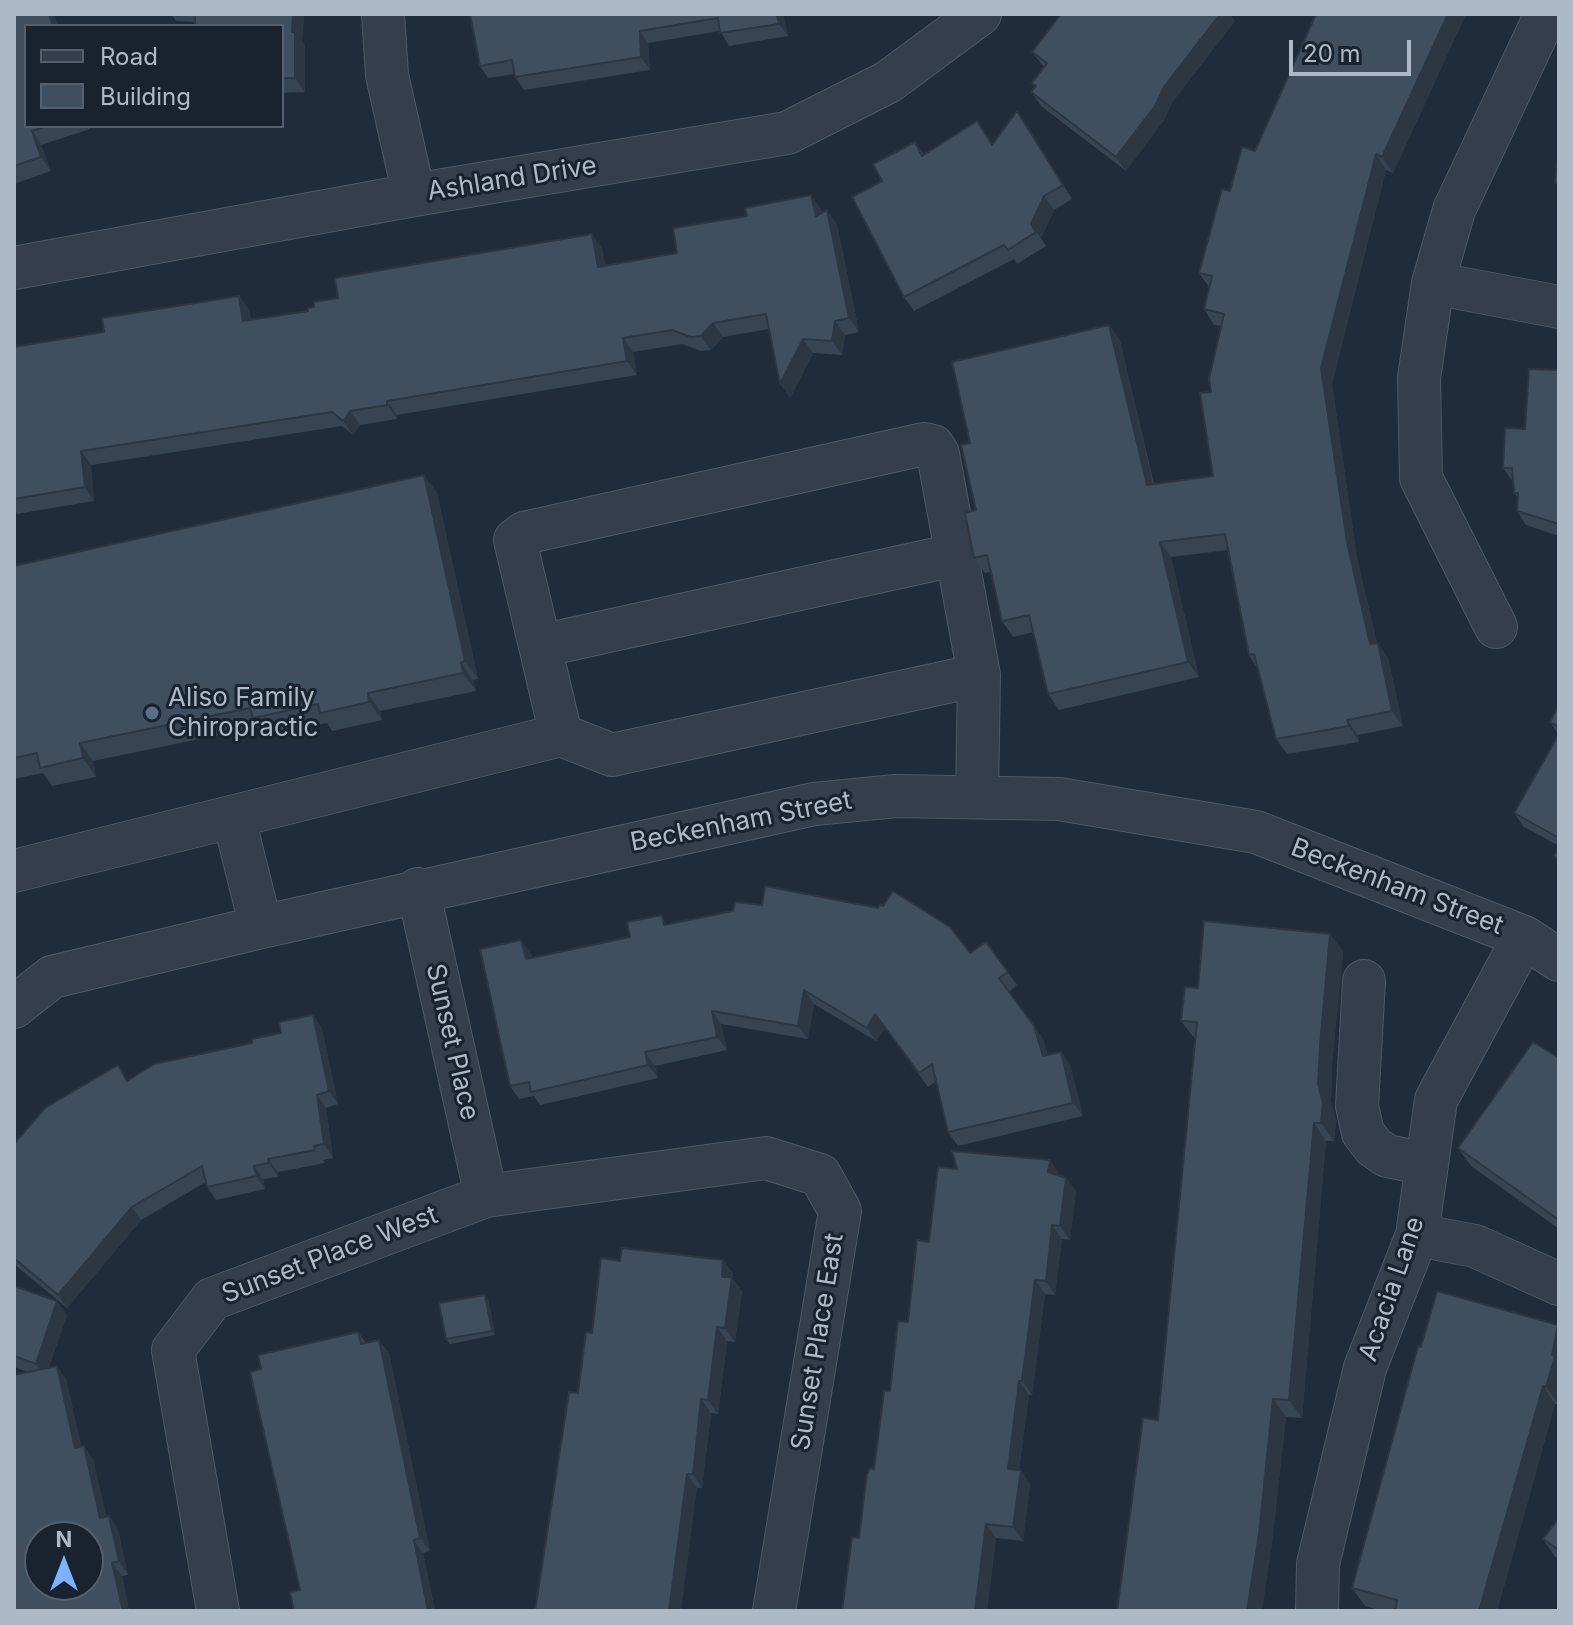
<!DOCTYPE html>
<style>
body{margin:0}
#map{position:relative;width:1573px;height:1625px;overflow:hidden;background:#202c3b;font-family:Inter,sans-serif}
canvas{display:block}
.frame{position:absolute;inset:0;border:16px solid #aeb9c8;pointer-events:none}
.legend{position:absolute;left:24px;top:24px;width:260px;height:104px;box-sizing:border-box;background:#192330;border:2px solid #555f6d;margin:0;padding:10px 14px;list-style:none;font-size:24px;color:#aeb9c8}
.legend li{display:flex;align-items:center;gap:16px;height:40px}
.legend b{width:40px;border:2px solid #555f6d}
.north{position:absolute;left:24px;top:1521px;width:80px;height:80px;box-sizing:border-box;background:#192330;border:2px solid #555f6d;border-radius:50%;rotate:0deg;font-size:22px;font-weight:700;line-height:32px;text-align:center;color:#aeb9c8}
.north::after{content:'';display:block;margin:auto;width:28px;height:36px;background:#7cb2ff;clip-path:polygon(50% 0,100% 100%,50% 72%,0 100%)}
.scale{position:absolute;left:1289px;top:40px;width:122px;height:36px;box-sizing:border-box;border:4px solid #aeb9c8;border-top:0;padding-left:10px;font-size:24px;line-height:28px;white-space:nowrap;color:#aeb9c8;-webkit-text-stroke:6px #192330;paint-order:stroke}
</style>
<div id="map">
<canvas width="1573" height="1625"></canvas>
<div class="frame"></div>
<ul class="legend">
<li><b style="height:10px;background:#343e4c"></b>Road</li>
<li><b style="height:22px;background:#404f60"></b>Building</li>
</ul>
<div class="north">N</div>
<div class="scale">20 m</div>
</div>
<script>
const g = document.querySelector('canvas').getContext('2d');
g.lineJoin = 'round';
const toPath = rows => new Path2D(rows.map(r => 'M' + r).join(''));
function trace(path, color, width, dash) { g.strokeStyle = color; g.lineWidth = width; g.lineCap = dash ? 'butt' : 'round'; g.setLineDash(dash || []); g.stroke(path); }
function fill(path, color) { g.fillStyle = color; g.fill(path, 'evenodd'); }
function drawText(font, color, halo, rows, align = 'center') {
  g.font = font + ' Inter,sans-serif'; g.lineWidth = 6; g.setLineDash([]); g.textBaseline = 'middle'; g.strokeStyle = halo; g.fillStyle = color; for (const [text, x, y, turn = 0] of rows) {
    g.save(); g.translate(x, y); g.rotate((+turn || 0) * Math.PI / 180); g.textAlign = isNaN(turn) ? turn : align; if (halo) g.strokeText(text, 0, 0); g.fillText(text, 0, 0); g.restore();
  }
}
const minor = toPath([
 [383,14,387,75,414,195],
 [14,268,414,195,787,133,888,82,980,14],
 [1433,283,1559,307],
 [1496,627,1421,478,1419,378,1433,283,1454,210,1546,14],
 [540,646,959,554],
 [561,735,515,540,524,533,924,444,933,446,938,454,979,675,977,796],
 [234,819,261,927],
 [14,871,561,735,612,755,979,675],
 [418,889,486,1196],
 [1364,981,1357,1106,1363,1133,1374,1147,1387,1156,1427,1164],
 [14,1007,52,977,261,927,814,804,896,796,1059,799,1256,832,1524,937,1559,960],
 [1417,1235,1475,1246,1559,1284],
 [218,1611,173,1350,212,1299,486,1196,766,1158,820,1175,840,1211,774,1611],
 [1317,1611,1318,1564,1365,1368,1417,1235,1436,1100,1524,937]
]);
trace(minor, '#4e5966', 44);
trace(minor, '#343e4c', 42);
fill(toPath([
 [14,14,26,26,26,126,88,126,90,129,41,145,51,171,14,184],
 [172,14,304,14,302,42,305,46,305,92,282,93,282,26,176,21],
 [470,14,783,14,788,36,729,46,720,31,648,43,650,70,524,90,515,77,515,74,488,78,480,66],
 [1061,14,1230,14,1235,21,1173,101,1164,120,1126,171,1041,106,1031,92,1035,87,1032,83,1044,67,1032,52],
 [1316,14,1466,14,1393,173,1386,170,1332,384,1357,558,1377,643,1388,658,1403,726,1358,735,1359,742,1287,754,1276,739,1257,668,1249,655,1228,550,1171,557,1199,677,1059,710,1048,694,1033,632,1013,637,1002,621,990,572,985,573,974,558,976,510,970,443,1109,325,1120,341,1154,484,1213,476,1211,392,1221,326,1214,325,1204,309,1209,287,1199,273,1230,191,1255,151],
 [1027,125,1072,199,1054,210,1041,238,1046,246,1017,264,1014,259,914,311,904,297,882,181,915,142,924,155,993,144],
 [204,126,280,126,280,128,205,128],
 [821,209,822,213,837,224,859,332,845,335,842,355,813,353,790,398,769,329,723,337,711,350,701,351,682,344,633,352,637,375,397,415,397,419,360,425,353,435,342,426,91,465,94,501,17,514,14,509,14,347,104,332,239,296,249,310,251,320,308,311,602,248,605,266,677,253],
 [1559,370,1559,536,1526,525,1517,511,1518,498,1514,493,1513,482,1503,468],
 [424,475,437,493,478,679,473,680,476,691,380,711,382,720,332,731,327,723,265,736,258,727,93,761,96,777,52,786,43,773,14,779,14,566],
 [1559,705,1559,846,1524,827,1514,813,1559,735,1550,722],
 [669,924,970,953,986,942,1017,985,1009,992,1043,1039,1048,1055,1061,1052,1070,1065,1083,1116,958,1146,948,1132,936,1081,928,1087,885,1028,876,1041,814,1004,808,1039,721,1024,727,1050,655,1066,658,1078,540,1105,534,1096,519,1099,510,1086,531,954,532,958,630,937],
 [1330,934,1343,952,1332,1064,1331,1102,1336,1121,1334,1141,1326,1141,1302,1418,1286,1417,1271,1552,1158,1420,1195,1039,1181,1021,1198,988],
 [313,1015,322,1029,338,1104,326,1108,333,1158,323,1160,325,1163,278,1172,278,1177,263,1179,265,1189,216,1200,207,1187,206,1182,141,1220,67,1308,14,1264,14,1144,128,1080,252,1043,281,1033],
 [1559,1058,1559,1229,1471,1166,1458,1148],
 [1050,1160,1059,1174,1059,1175,1066,1178,1076,1191,1070,1240,1062,1239,1055,1295,1045,1294,1032,1395,1029,1395,1019,1470,1030,1484,1023,1541,996,1538,987,1611,842,1611,874,1469,890,1391,908,1322,929,1242,957,1169],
 [723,1260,733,1274,733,1279,742,1291,735,1342,727,1341,718,1414,711,1413,702,1488,697,1488,578,1393,592,1333,620,1261],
 [14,1286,67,1315,49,1367,66,1379,81,1446,93,1459,106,1517,109,1516,118,1530,128,1575,122,1576,129,1611,14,1611,28,1372,14,1367],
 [488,1299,495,1335,450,1344,446,1339],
 [1559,1326,1559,1404,1555,1404,1497,1611,1383,1611,1365,1606,1352,1588,1421,1347],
 [358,1332,366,1343,389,1353,430,1551,423,1553,435,1611,294,1611,300,1590,261,1369],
 [1559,1518,1559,1559,1555,1557,1543,1539]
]), '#374453');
fill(toPath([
 [49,14,54,14,58,26,53,26],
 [293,14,304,14,302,42,305,46,305,92,295,78,292,32],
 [777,14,783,14,788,36,779,24],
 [1220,14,1230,14,1235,21,1173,101,1164,120,1126,171,1116,157,1164,87],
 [1448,14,1466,14,1393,173,1382,157],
 [640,31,648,43,650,70,641,57],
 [1017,111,1027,125,1072,199,1063,185],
 [32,131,41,145,51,171,41,157],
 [1376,154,1386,170,1332,384,1357,558,1381,660,1370,644,1347,542,1321,368],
 [811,195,821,209,825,230,816,216],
 [1044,196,1054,210,1041,238,1046,246,1031,224],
 [827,210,837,224,859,332,849,318],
 [592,234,602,248,608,281,598,267],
 [239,296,249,310,253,335,243,321],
 [835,321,845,335,842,355,832,341],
 [713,323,723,337,711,350,701,336],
 [1109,325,1120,341,1157,501,1147,485],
 [623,338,633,352,637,375,627,361],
 [803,339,813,353,790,398,780,384],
 [387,401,397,415,397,419,387,405],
 [350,411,360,425,353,435,343,421],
 [81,451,91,465,94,501,85,487],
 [424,475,437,493,478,679,465,661],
 [1160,542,1171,557,1199,677,1188,662],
 [1378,643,1388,658,1403,726,1392,711],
 [461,662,473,680,476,691,463,673],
 [368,693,380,711,382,720,369,702],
 [1347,720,1358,735,1359,742,1349,726],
 [80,743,93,761,96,777,83,758],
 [1330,934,1343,952,1332,1064,1331,1102,1336,1121,1334,1141,1321,1123,1318,1084,1320,1046],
 [521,940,531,954,535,973,526,959],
 [804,990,814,1004,808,1039,798,1026],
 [712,1011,721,1024,727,1050,717,1037],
 [875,1014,885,1028,876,1041,867,1028],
 [313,1015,322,1029,338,1104,329,1091],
 [1034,1026,1043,1039,1052,1070,1043,1056],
 [645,1052,655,1066,658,1078,648,1065],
 [1061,1052,1070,1065,1083,1116,1073,1103],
 [317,1095,326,1108,333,1158,324,1144],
 [1314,1123,1326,1141,1302,1418,1289,1400],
 [268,1159,278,1172,278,1177,269,1163],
 [1050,1160,1059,1174,1058,1186,1048,1172],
 [254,1166,263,1179,265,1189,256,1176],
 [1066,1178,1076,1191,1070,1240,1060,1226],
 [132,1207,141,1220,67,1308,58,1295],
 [1052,1225,1062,1239,1055,1295,1046,1281],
 [723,1260,733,1274,733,1279,742,1291,735,1342,725,1328,722,1277],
 [1035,1280,1045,1294,1032,1395,1022,1381],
 [485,1295,488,1299,495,1335,492,1331],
 [57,1301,67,1315,45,1378,36,1364],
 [1558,1325,1559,1326,1559,1405,1546,1387],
 [717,1327,727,1341,718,1414,708,1400],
 [379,1340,389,1353,430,1551,420,1538],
 [57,1366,66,1379,84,1461,75,1448],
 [1019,1381,1029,1395,1017,1483,1008,1469],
 [1543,1386,1555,1404,1497,1611,1479,1611],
 [701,1399,711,1413,702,1488,693,1474],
 [1273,1399,1286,1417,1271,1552,1262,1611,1247,1611],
 [84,1446,93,1459,110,1532,100,1518],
 [1021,1470,1030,1484,1023,1541,1013,1527],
 [687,1474,697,1488,681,1611,669,1611],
 [109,1516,118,1530,128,1575,119,1561],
 [986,1524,996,1538,987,1611,975,1611],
 [414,1540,423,1553,435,1611,428,1611],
 [112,1563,122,1576,129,1611,123,1611]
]), '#2d3743');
const building = toPath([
 [14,14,49,14,53,26,26,26,26,126,47,126,32,131,41,157,14,166,14,14],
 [195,14,293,14,292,32,295,32,295,78,282,78,282,26,195,26,195,14],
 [470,14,777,14,779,24,720,33,718,18,640,31,641,57,515,77,512,60,480,66,470,14],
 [1061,14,1220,14,1164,87,1155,106,1116,157,1031,92,1036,86,1032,83,1047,63,1032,52,1061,14],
 [1316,14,1448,14,1382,157,1376,154,1321,368,1347,542,1370,644,1378,643,1392,711,1347,720,1349,726,1276,739,1254,654,1249,655,1225,534,1160,542,1188,662,1048,694,1029,615,1002,621,987,555,974,558,965,513,976,510,961,445,970,443,952,362,1109,325,1147,485,1213,476,1200,393,1211,392,1209,379,1224,314,1204,309,1212,276,1199,273,1222,189,1230,191,1242,147,1255,151,1316,14],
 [1017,111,1063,185,1044,196,1031,224,1036,232,1008,250,1004,245,904,297,852,197,882,181,873,164,915,142,922,156,977,121,992,145,1017,111],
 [1559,147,1559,184,1555,183,1559,147],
 [811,195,816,216,827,210,849,318,835,321,832,341,803,339,780,384,766,314,713,323,701,336,691,337,672,330,623,338,627,361,387,401,387,405,350,411,343,421,332,412,81,451,85,487,14,499,14,347,104,332,102,318,239,296,243,321,308,311,308,308,314,307,314,302,338,298,335,278,592,234,598,267,677,253,673,228,747,216,745,208,811,195],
 [1529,369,1559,370,1559,524,1517,511,1518,493,1514,493,1512,468,1503,468,1505,428,1525,429,1529,369],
 [424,475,465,661,461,662,463,673,368,693,369,702,320,713,318,704,253,718,250,708,80,743,83,758,40,768,37,753,14,758,14,566,424,475],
 [1559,705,1559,727,1550,722,1559,705],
 [1559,734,1559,838,1514,813,1559,734],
 [1559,846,1559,859,1554,856,1559,846],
 [765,886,878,908,881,904,883,906,893,891,950,927,970,953,986,942,1008,972,999,978,1034,1026,1043,1056,1061,1052,1073,1103,948,1132,932,1064,919,1073,875,1014,867,1028,804,990,798,1026,712,1011,717,1037,645,1052,648,1065,531,1092,529,1082,510,1086,480,949,521,940,526,959,630,937,627,922,662,915,664,925,733,911,735,902,762,905,765,886],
 [1204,921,1330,934,1320,1046,1318,1084,1323,1103,1321,1123,1314,1123,1289,1400,1273,1399,1259,1534,1247,1611,1117,1611,1143,1418,1158,1420,1197,1022,1181,1021,1185,987,1198,988,1204,921],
 [313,1015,329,1091,317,1095,324,1144,314,1146,315,1150,268,1159,269,1163,254,1166,256,1176,207,1187,202,1166,132,1207,58,1295,14,1258,14,1144,45,1108,118,1065,127,1081,154,1064,252,1043,252,1039,281,1033,279,1022,313,1015],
 [1533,1042,1559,1058,1559,1220,1458,1148,1533,1042],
 [952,1151,1050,1160,1048,1172,1066,1178,1060,1226,1052,1225,1046,1281,1035,1280,1022,1381,1019,1381,1008,1469,1021,1470,1013,1527,986,1524,975,1611,842,1611,852,1537,859,1538,867,1474,870,1468,874,1469,884,1391,890,1391,898,1321,908,1322,917,1240,929,1242,938,1167,957,1169,952,1151],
 [622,1248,723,1260,722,1277,732,1277,725,1328,717,1327,708,1400,701,1399,693,1474,687,1474,669,1611,535,1611,569,1392,578,1393,586,1332,592,1333,601,1258,620,1261,622,1248],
 [14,1286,57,1301,36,1364,14,1356,14,1286],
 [1437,1291,1558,1325,1552,1355,1555,1356,1546,1387,1543,1386,1479,1611,1395,1611,1397,1600,1352,1588,1418,1346,1421,1347,1437,1291],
 [485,1295,492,1331,446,1339,439,1303,485,1295],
 [358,1332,361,1344,379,1340,420,1538,414,1540,428,1611,294,1611,290,1592,300,1590,250,1372,261,1369,258,1355,358,1332],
 [57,1366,75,1448,84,1446,100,1518,109,1516,119,1561,112,1563,123,1611,14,1611,14,1375,57,1366],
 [40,1537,88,1537,88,1585,40,1585,40,1537],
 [1559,1518,1559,1550,1543,1539,1559,1518]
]);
fill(building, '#404f60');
trace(building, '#2d3743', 2);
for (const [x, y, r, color] of [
 [152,713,8,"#5c6f8a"]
]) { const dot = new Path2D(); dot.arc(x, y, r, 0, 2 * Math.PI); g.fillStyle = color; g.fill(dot); trace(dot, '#192330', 3); }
drawText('26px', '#aeb9c8', '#192330', [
 ["Ashland Drive",512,179,-9],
 ["Beckenham Street",741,822,-11],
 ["Beckenham Street",1397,887,21],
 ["Sunset Place",452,1042,77],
 ["Sunset Place West",330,1255,-21],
 ["Acacia Lane",1392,1289,-71],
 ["Sunset Place East",818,1342,-81]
]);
drawText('26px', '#aeb9c8', '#192330', [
 ["Aliso Family",168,698],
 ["Chiropractic",168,728]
], 'left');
</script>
